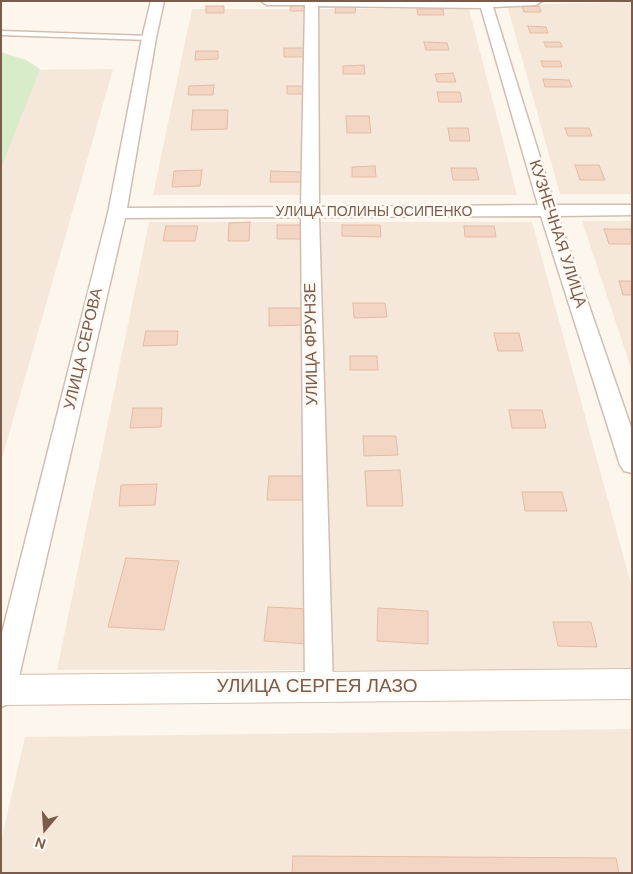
<!DOCTYPE html>
<meta charset="utf-8">
<style>
body{margin:0}
#map{position:relative;width:633px;height:874px;overflow:hidden;background:#fdf6ec;font-family:"DM Sans",sans-serif}
canvas{display:block}
.frame{position:absolute;inset:0;border:2px solid #7a5c4d;pointer-events:none}
.north{position:absolute;left:20px;top:804px;width:50px;height:50px;-webkit-text-stroke:4px #fffaf3;paint-order:stroke;rotate:198deg;font-size:14px;font-weight:700;line-height:20px;text-align:center;color:#7a5c4d}
.north::after{content:'';display:block;margin:auto;width:18px;height:22px;background:#7a5c4d;clip-path:polygon(50% 0,100% 100%,50% 72%,0 100%)}
</style>
<div id="map">
<canvas width="633" height="874"></canvas>
<div class="frame"></div>
<div class="north">N</div>
</div>
<script>
const g = document.querySelector('canvas').getContext('2d');
g.lineJoin = 'round';
function fill(path, color) { g.fillStyle = color; g.fill(path, 'evenodd'); }
const toPath = rows => new Path2D(rows.map(r => 'M' + r).join(''));
function trace(path, color, width, dash) { g.strokeStyle = color; g.lineWidth = width; g.lineCap = dash ? 'butt' : 'round'; g.setLineDash(dash || []); g.stroke(path); }
function drawText(font, color, halo, rows, align = 'center') {
  g.font = font + ' "DM Sans",sans-serif'; g.lineWidth = 5; g.setLineDash([]); g.textBaseline = 'middle'; g.strokeStyle = halo; g.fillStyle = color; for (const [text, x, y, turn = 0] of rows) {
    g.save(); g.translate(x, y); g.rotate((+turn || 0) * Math.PI / 180); g.textAlign = isNaN(turn) ? turn : align; if (halo) g.strokeText(text, 0, 0); g.fillText(text, 0, 0); g.restore();
  }
}
fill(toPath([
 [632,2,632,194,560,194,507,5],
 [192,9,469,9,517,195,153,195],
 [113,69,1,462,1,70],
 [582,221,632,221,632,371],
 [149,222,532,222,632,588,632,670,57,670],
 [632,729,632,873,1,873,1,841,25,737]
]), '#f5e8da');
fill(toPath([
 [1,52,26,60,40,69,1,168]
]), '#d8ecc9');
const building = toPath([
 [291,4,309,4,308,11,290,11,291,4],
 [336,4,356,4,355,13,335,13,336,4],
 [206,6,224,6,224,13,206,13,206,6],
 [522,6,539,6,541,12,524,12,522,6],
 [417,9,443,9,444,15,418,15,417,9],
 [528,26,546,27,548,33,530,33,528,26],
 [424,42,447,43,449,50,426,50,424,42],
 [544,42,560,42,562,47,546,47,544,42],
 [284,48,308,48,308,57,284,57,284,48],
 [196,51,218,51,218,59,195,60,196,51],
 [541,61,560,61,562,67,543,67,541,61],
 [364,65,365,74,343,74,343,66,364,65],
 [453,73,456,82,437,82,435,74,453,73],
 [543,79,569,80,572,87,545,87,543,79],
 [214,85,213,95,188,95,189,86,214,85],
 [287,86,309,86,309,94,287,94,287,86],
 [437,92,460,92,462,102,439,102,437,92],
 [193,110,228,110,227,129,191,130,193,110],
 [346,116,369,116,371,133,347,133,346,116],
 [448,128,468,128,470,141,450,141,448,128],
 [565,128,589,128,592,136,568,136,565,128],
 [575,165,599,165,605,180,580,180,575,165],
 [375,166,376,177,352,177,352,167,375,166],
 [451,168,476,168,479,180,453,180,451,168],
 [202,170,200,186,172,187,174,171,202,170],
 [271,171,302,172,302,182,270,182,271,171],
 [250,222,249,241,228,241,229,223,250,222],
 [277,225,303,225,303,239,277,239,277,225],
 [342,225,380,225,381,237,342,236,342,225],
 [166,226,198,226,195,241,163,241,166,226],
 [464,226,494,226,496,237,465,237,464,226],
 [604,229,631,229,632,244,609,244,604,229],
 [619,281,632,281,632,295,623,295,619,281],
 [353,303,385,303,387,317,354,318,353,303],
 [269,308,303,308,303,325,269,326,269,308],
 [146,331,178,331,177,345,143,346,146,331],
 [494,333,519,333,523,351,498,351,494,333],
 [350,356,377,356,378,370,350,370,350,356],
 [133,408,162,408,161,427,130,428,133,408],
 [509,410,542,410,546,428,512,428,509,410],
 [363,436,396,436,398,455,364,456,363,436],
 [400,470,403,506,367,506,365,471,400,470],
 [269,476,306,476,305,500,267,500,269,476],
 [157,484,155,505,119,506,121,485,157,484],
 [522,492,562,492,567,511,525,511,522,492],
 [126,558,179,561,164,630,108,627,126,558],
 [268,607,311,609,308,644,264,641,268,607],
 [378,608,428,611,428,644,377,641,378,608],
 [553,622,591,622,597,647,558,646,553,622],
 [293,856,616,858,619,873,292,873,293,856]
]);
fill(building, '#f3d5c3');
trace(building, '#e6bba3', 1);
const lane = toPath([
 [1,31,149,36,152,38,149,40,1,35,1,31]
]);
const street = toPath([
 [151,1,164,1,156,38,127,208,301,207,305,5,267,5,261,1,542,1,536,5,493,7,555,205,632,205,632,215,558,216,632,430,632,473,624,471,620,465,541,216,319,217,333,687,329,696,319,700,309,696,305,687,301,217,125,218,15,694,11,703,1,707,1,637,108,213,142,38,151,1],
 [318,6,481,8,538,205,319,207,318,6]
]);
const secondary = toPath([
 [632,669,632,699,1,705,1,675,632,669]
]);
trace(lane, '#d1beb0', 3);
trace(street, '#d1beb0', 3);
trace(secondary, '#d6c0b0', 2);
fill(lane, '#fff');
fill(street, '#fff');
fill(secondary, '#fff');
drawText('14px', '#7a5c4d', '#fffaf3', [
 ["УЛИЦА ПОЛИНЫ ОСИПЕНКО",374,212]
]);
drawText('16px', '#7a5c4d', '#fffaf3', [
 ["КУЗНЕЧНАЯ УЛИЦА",557,234,72],
 ["УЛИЦА ФРУНЗЕ",312,344,-91],
 ["УЛИЦА СЕРОВА",84,349,-77]
]);
drawText('19px', '#7a5c4d', '#fffaf3', [
 ["УЛИЦА СЕРГЕЯ ЛАЗО",317,687]
]);
</script>
